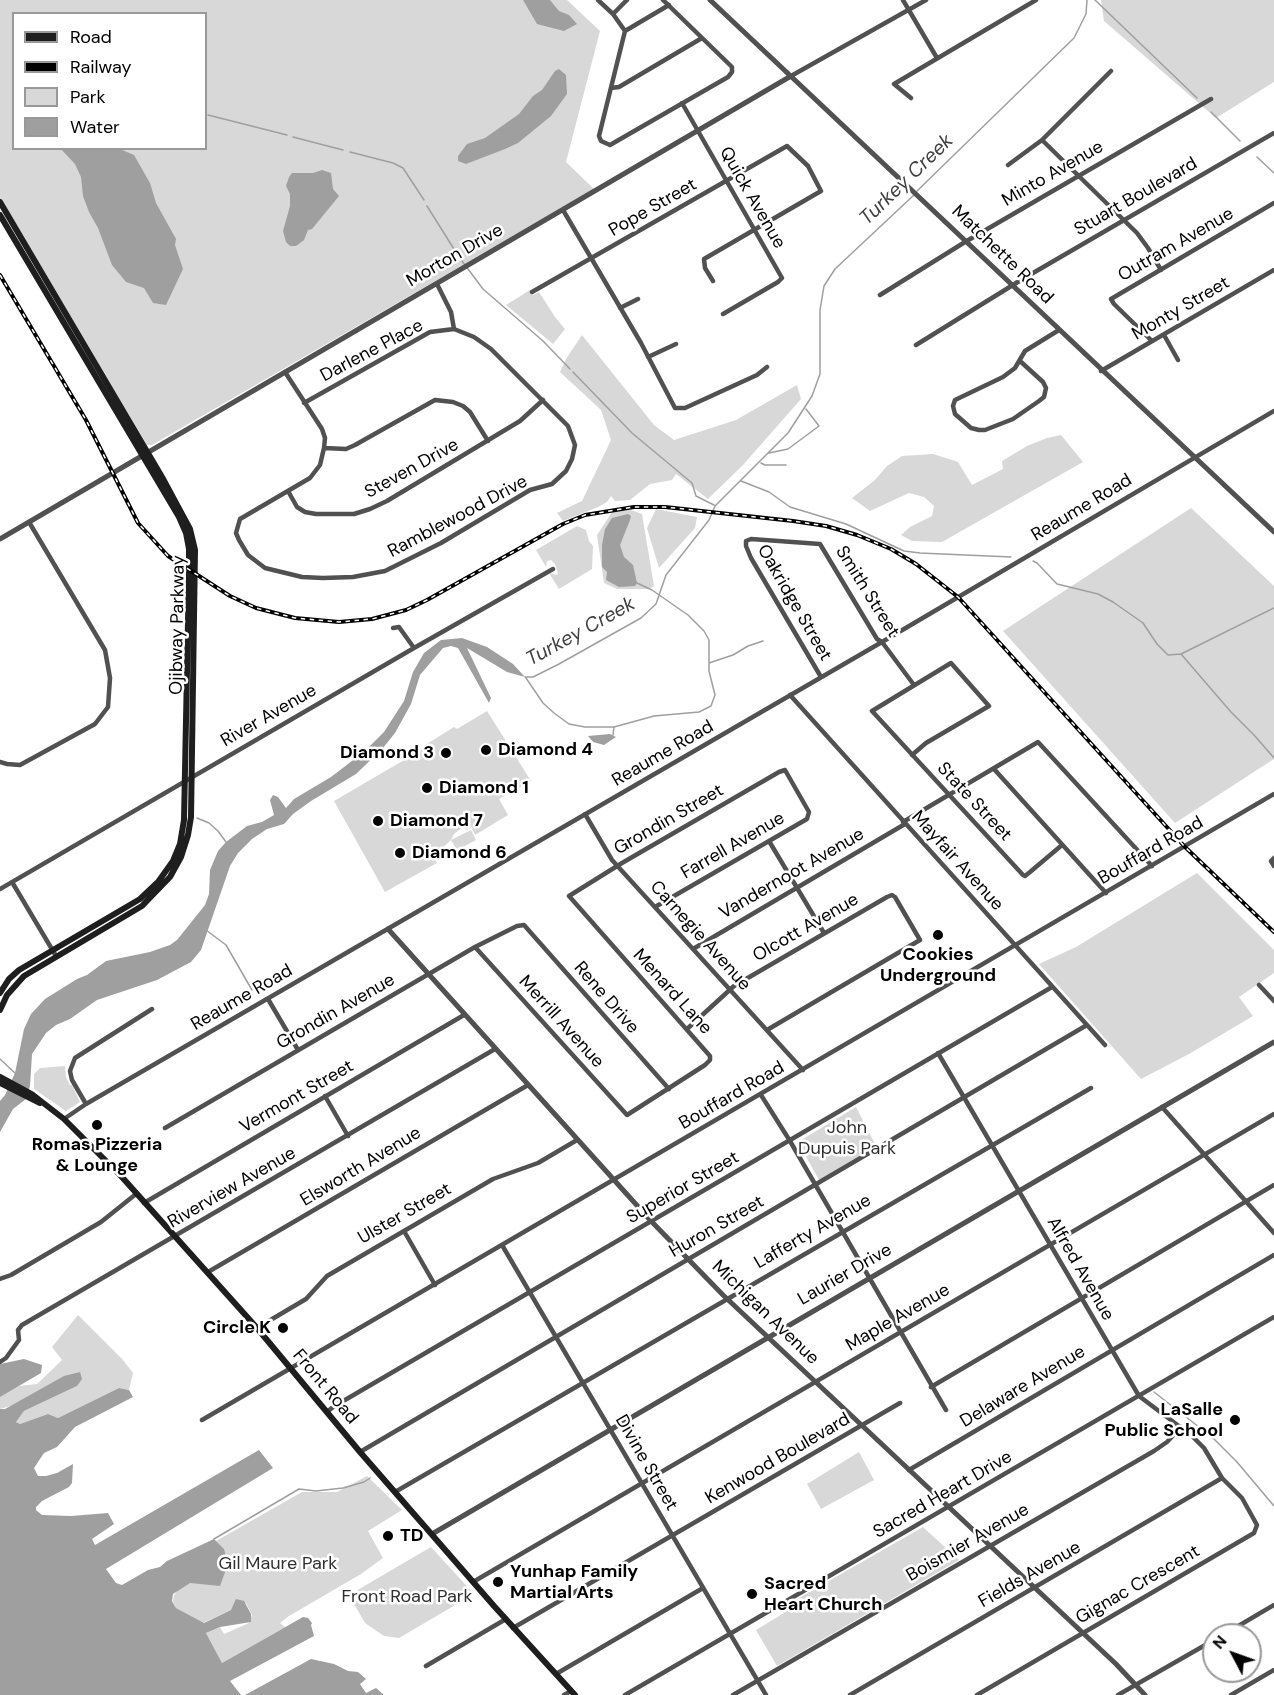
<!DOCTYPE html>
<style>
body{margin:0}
#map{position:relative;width:1274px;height:1695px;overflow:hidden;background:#fff;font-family:"DM Sans",sans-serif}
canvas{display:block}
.legend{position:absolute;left:12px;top:12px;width:195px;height:138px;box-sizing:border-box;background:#fff;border:2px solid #999;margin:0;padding:8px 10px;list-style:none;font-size:18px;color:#000}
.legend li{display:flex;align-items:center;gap:12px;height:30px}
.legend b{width:30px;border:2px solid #999}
.north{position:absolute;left:1202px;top:1623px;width:60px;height:60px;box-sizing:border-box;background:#fff;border:2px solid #999;border-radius:50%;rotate:311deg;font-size:16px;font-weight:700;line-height:24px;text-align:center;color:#000}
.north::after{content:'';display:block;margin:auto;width:21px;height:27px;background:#000;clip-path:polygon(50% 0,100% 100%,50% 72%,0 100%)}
</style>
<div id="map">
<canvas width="1274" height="1695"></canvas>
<ul class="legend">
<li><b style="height:8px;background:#1e1e1e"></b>Road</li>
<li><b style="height:8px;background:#000"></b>Railway</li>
<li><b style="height:16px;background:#d8d8d8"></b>Park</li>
<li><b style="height:16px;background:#9f9f9f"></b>Water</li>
</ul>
<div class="north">N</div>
</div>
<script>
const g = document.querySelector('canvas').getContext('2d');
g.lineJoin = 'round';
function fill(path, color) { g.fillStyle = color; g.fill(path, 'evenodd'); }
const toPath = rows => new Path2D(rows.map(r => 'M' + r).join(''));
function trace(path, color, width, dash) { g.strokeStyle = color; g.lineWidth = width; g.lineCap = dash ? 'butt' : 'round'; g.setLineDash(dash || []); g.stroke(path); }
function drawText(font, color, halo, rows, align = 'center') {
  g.font = font + ' "DM Sans",sans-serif'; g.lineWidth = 5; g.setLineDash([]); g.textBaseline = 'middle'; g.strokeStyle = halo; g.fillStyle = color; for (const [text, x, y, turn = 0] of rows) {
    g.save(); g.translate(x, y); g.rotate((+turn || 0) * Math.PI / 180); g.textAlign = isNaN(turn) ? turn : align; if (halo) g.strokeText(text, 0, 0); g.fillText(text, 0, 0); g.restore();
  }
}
fill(toPath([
 [0,0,567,0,600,31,566,162,594,189,152,445,147,445,0,197],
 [14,14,206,14,206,148,14,148],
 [1101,0,1274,0,1274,82,1216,118,1104,21],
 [530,290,533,295,539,292,555,317,565,329,553,344,506,305],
 [582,335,654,425,674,440,736,420,797,385,801,399,743,465,708,499,676,474,672,480,650,484,630,500,615,501,611,496,607,502,598,507,563,521,557,513,582,501,611,440,601,410,560,372,566,359],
 [1061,435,1083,462,942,542,912,541,901,535,910,527,932,516,934,506,924,497,909,493,870,511,852,498,875,480,887,466,902,456,933,454,958,462,972,485,1003,469,1002,461,1027,446,1047,438],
 [1191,508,1274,586,1274,759,1175,823,1003,631],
 [656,509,697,517,695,528,659,568,647,528],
 [631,510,642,514,654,586,649,589,617,589,604,583,597,535,612,512],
 [577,526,586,530,589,541,593,546,592,569,559,589,549,573,556,575,558,573,555,564,551,560,547,561,546,567,536,550],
 [487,711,531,781,499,799,508,815,475,835,469,822,471,828,466,830,463,827,454,834,451,840,471,830,476,840,457,850,451,840,435,855,433,852,432,854,437,863,385,892,334,801,423,749,422,747,454,727,457,729],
 [1197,873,1274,950,1274,973,1239,997,1253,1016,1189,1054,1141,1079,1039,964,1076,947],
 [65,1066,66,1077,70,1085,72,1085,80,1102,66,1111,34,1089,34,1074,40,1068],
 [856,1107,876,1146,819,1180,798,1142],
 [78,1315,123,1360,133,1373,129,1390,119,1388,58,1418,48,1414,20,1424,16,1422,24,1411,77,1386,0,1409,0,1397,2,1395,19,1386,37,1384,62,1360,52,1347],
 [859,1452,874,1480,821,1509,807,1484],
 [367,1476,402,1510,368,1531,383,1558,361,1574,289,1616,280,1623,285,1627,222,1663,206,1633,220,1627,224,1634,249,1623,252,1615,246,1603,203,1623,176,1608,173,1601,174,1595,178,1590,165,1570,302,1492,337,1492],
 [923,1527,959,1560,777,1666,756,1630,784,1613,782,1609,792,1602],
 [431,1547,474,1594,399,1638,384,1636,365,1623,349,1595]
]), '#d8d8d8');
fill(toPath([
 [523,0,550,0,559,11,569,15,577,24,564,31,537,24],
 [559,69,566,75,567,94,551,116,518,143,505,149,466,164,458,161,458,156,467,144,485,138,519,114,533,96,542,90,555,71],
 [61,149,120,149,134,155,150,183,156,203,176,239,175,245,183,269,166,305,153,303,144,288,126,282,112,265,98,228,89,212,83,196,81,177,75,164],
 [322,170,331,173,333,189,339,196,312,229,308,230,304,240,296,246,290,246,286,242,283,231,290,206,290,194,286,186,289,177,292,173,313,173],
 [628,514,631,516,630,520,620,545,624,557,633,565,637,583,635,586,619,587,606,580,607,572,602,567,602,545,605,529,612,518],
 [462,638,487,647,513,664,525,677,507,672,467,648,491,698,489,703,458,648,451,646,443,648,420,675,411,704,395,733,383,748,356,774,311,801,293,814,284,824,267,829,252,839,238,853,230,866,201,950,191,962,157,980,97,1000,70,1019,56,1025,46,1033,32,1054,30,1086,26,1099,13,1109,0,1132,0,1101,5,1095,15,1073,24,1029,31,1014,45,999,77,979,87,975,106,961,150,952,170,945,177,940,205,905,209,894,210,870,218,851,226,842,247,826,262,822,274,815,270,800,273,795,278,797,286,808,294,799,331,777,365,751,384,732,404,701,413,672,424,653,441,640],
 [610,734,616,737,604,745,593,742,588,736],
 [24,1359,42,1365,41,1373,0,1397,0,1364],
 [80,1372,82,1379,77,1386,24,1411,16,1422,20,1424,48,1414,58,1418,119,1388,129,1390,133,1397,75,1427,57,1447,44,1453,34,1468,38,1476,46,1476,57,1473,73,1464,72,1483,69,1487,42,1501,36,1507,36,1510,42,1515,71,1516,108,1513,114,1524,92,1539,95,1545,259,1450,273,1468,106,1569,116,1583,122,1585,148,1570,160,1567,167,1561,214,1539,224,1549,228,1564,220,1586,190,1583,173,1594,172,1601,176,1608,204,1623,231,1610,236,1599,244,1601,251,1614,251,1622,220,1627,206,1633,222,1663,303,1617,308,1618,312,1623,311,1625,314,1636,230,1681,241,1695,0,1695,0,1409,5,1409,64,1376],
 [311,1659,334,1664,348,1671,358,1672,366,1679,360,1684,366,1693,376,1688,384,1695,245,1695]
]), '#9f9f9f');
trace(toPath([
 [1095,0,1197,98],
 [1211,112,1240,141],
 [208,115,287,135],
 [293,137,343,150],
 [350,152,393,163,403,168,424,200],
 [1257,157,1274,173],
 [917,191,1074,38,1086,14,1087,0],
 [427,206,459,257,483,289,543,341,570,369],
 [573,372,632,433,692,483,696,496,714,505],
 [769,453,788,449,819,426,806,409],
 [761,463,765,465,786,465],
 [741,481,769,492,790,507,846,524,904,551,920,553,1011,557],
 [1033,561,1037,563,1057,584,1098,594,1113,602,1143,623,1157,644,1168,655,1181,654,1274,608],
 [1181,654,1231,712,1254,735,1274,758],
 [709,663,733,655,748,646,763,641],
 [525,677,533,677,559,664,641,618,656,604,666,575,709,520,715,506,788,433,812,396,820,374,820,310,824,286,835,269,914,195],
 [526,678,543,703,554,713,569,724,585,727,614,727,654,716,699,712,711,706,715,695,709,671,709,640,704,631,688,615,652,590,637,583],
 [613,735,614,727],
 [197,818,209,823,218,831,226,842],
 [206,930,226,945,252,990],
 [0,1059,15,1073],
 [1154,1392,1213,1438,1237,1462,1274,1506],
 [214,1539,299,1489,316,1491,343,1488,364,1482,370,1478]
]), '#9f9f9f', 1.5);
trace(toPath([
 [598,0,613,14,625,31,599,136,601,141,610,145,728,77,732,72,732,67,663,0],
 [903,0,937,58],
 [613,14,627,0],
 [625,31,669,5],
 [791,76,926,0],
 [611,88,619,87,702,38],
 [911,98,894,84,1036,0],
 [682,103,782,278,778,282,723,314],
 [1042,140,1137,233,1148,248,1161,270],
 [1008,165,1042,140,1111,71],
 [563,210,641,343,675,408,685,408,757,375,767,367],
 [532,292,787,146,808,166,821,191,704,259,705,268,713,281],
 [880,295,965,242,1211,99],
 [620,308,638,299],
 [1164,335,1178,360],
 [1152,341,1114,304,1111,299,1274,203],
 [916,345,1021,280,1274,133],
 [648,357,676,344],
 [1020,361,1043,382,1046,388,1044,397,1039,401,1013,419,985,430,979,430,971,428,955,414,953,406,955,400,1003,377,1015,368,1025,351,1059,330],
 [1101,371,1274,270],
 [285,372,322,429,325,438,324,448,320,465,310,478,240,519,236,533,239,540,248,555,265,568,302,577,323,578,353,577,385,571,441,543,530,490,552,484,566,471,572,459,575,445,568,426,491,349,474,337,454,329,451,312,437,284],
 [304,403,430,332,454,329],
 [324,448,346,449,355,445,435,400,453,402,463,406,470,412,488,441],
 [288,491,297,507,305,512,316,514,354,514,370,509,387,501,520,421,543,400],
 [393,628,399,627,414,648],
 [821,677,751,558,746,546,746,541,751,539,820,544,877,639,882,642,914,685],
 [790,695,1105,1045],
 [912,755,926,743,989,706,951,663,872,711,1023,875,1025,876,1030,872,1062,845],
 [0,762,7,764,20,765,95,724,108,707,110,678,105,650,29,522],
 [994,769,1106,893],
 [585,814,612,860,803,1070],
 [903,822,1038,742,1152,866],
 [769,841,824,933],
 [1274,858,1271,861,1274,866],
 [12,882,56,956],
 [0,889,414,648,553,569],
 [475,947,627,1115,705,1065,710,1060,710,1056,569,896,622,863,779,772,785,770,809,812,807,819,655,907],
 [693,949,905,824],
 [1259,985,1274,1001],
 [268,999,298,1050],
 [687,1029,734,986,887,897,892,895,895,897,920,940,767,1030],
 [938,1053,1139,1396,1192,1436,1204,1448,1222,1478,1242,1498,1257,1525,1254,1533,977,1695],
 [761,1095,790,1141,946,1410],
 [325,1096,348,1136],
 [86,1104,72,1080,70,1071,75,1058,152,1009],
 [1162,1107,1274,1233],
 [64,1119,86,1104,882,642,1274,411],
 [165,1128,475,947,517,926,524,925,669,1089],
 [144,1203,464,1015],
 [404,1231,435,1285],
 [502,1245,766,1695],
 [208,1272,528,1085],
 [0,1279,11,1275,101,1222,136,1194],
 [257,1328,306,1299,327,1276,493,1179,538,1163,577,1140],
 [0,1362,6,1358,19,1340,18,1330,22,1325,495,1049],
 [931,1387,1274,1185],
 [327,1412,333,1407,1052,987],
 [202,1420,1274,794],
 [360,1452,1087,1025],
 [909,1470,1274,1255],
 [395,1492,1091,1088],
 [473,1582,1274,1114],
 [513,1628,900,1403],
 [1223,1635,1274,1605],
 [426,1666,506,1619],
 [556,1674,703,1588],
 [564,1695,571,1691],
 [625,1695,1274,1317],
 [733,1695,1154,1451,1167,1442,1181,1427],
 [850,1695,1222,1478],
 [1118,1695,1214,1640],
 [1231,1695,1274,1670]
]), '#515151', 4.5);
trace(toPath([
 [710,0,1274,532],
 [0,539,791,76],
 [388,929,651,1221,723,1295,1116,1664,1145,1695],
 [432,1534,1274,1042]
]), '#515151', 5);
trace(toPath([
 [0,202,162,477,190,529,195,550,191,817,188,835,181,857,170,877,142,906,24,976,7,995,0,1010],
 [0,215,179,517,186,533,189,549,189,571,184,820,180,844,173,861,158,882,140,899,19,970,9,979,0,993],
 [0,1077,33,1095,64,1119,121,1176,257,1328,360,1452,494,1606,575,1695],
 [0,1083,40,1103]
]), '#1e1e1e', 6);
const rail = toPath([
 [0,275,86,420,138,523,168,556,230,596,256,608,295,618,339,622,372,619,406,610,427,600,563,524,585,515,634,507,665,507,793,521,826,526,857,535,891,549,916,564,958,597,1185,847,1274,932]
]);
trace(rail, '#000', 4);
trace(rail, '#fff', 1.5, [4.5]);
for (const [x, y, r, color] of [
 [486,750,6,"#000"],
 [446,753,6,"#000"],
 [427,788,6,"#000"],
 [378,821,6,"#000"],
 [400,853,6,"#000"],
 [938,935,6,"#000"],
 [97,1125,6,"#000"],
 [283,1328,6,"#000"],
 [1235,1420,6,"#000"],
 [388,1536,6,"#000"],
 [498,1582,6,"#000"],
 [752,1594,6,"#000"]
]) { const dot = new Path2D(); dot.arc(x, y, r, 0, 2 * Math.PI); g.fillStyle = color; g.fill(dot); trace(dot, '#fff', 2); }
drawText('18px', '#000', '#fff', [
 ["Minto Avenue",1053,174,-30],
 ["Stuart Boulevard",1136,197,-30],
 ["Quick Avenue",752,198,60],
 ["Pope Street",653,208,-30],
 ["Outram Avenue",1176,245,-30],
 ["Matchette Road",1002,255,44],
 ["Morton Drive",455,256,-30],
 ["Monty Street",1181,309,-30],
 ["Darlene Place",372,351,-28],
 ["Steven Drive",412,469,-29],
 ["Reaume Road",1082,508,-31],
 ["Ramblewood Drive",458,517,-28],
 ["Smith Street",867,592,58],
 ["Oakridge Street",794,603,60],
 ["Ojibway Parkway",178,625,-89],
 ["River Avenue",269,716,-30],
 ["Reaume Road",663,754,-30],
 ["State Street",974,802,47],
 ["Grondin Street",669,820,-30],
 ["Farrell Avenue",733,846,-30],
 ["Bouffard Road",1151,851,-30],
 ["Mayfair Avenue",957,861,48],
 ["Vandernoot Avenue",792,874,-30],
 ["Olcott Avenue",806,928,-30],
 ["Carnegie Avenue",700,936,48],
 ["Menard Lane",672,992,48],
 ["Reaume Road",242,998,-30],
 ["Rene Drive",606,998,49],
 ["Grondin Avenue",336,1012,-30],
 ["Merrill Avenue",561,1022,48],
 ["Bouffard Road",732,1096,-30],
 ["Vermont Street",297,1097,-30],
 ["Elsworth Avenue",361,1167,-31],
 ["Riverview Avenue",232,1188,-30],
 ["Superior Street",683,1188,-30],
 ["Ulster Street",405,1214,-30],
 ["Huron Street",717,1227,-30],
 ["Lafferty Avenue",813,1232,-30],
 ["Alfred Avenue",1080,1269,60],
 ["Laurier Drive",845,1275,-30],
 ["Michigan Avenue",765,1313,44],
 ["Maple Avenue",898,1318,-30],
 ["Front Road",325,1387,50],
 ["Delaware Avenue",1023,1387,-31],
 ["Kenwood Boulevard",778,1459,-30],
 ["Divine Street",646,1463,60],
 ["Sacred Heart Drive",943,1495,-30],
 ["Boismier Avenue",968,1543,-30],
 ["Fields Avenue",1030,1575,-30],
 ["Gignac Crescent",1138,1585,-30]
]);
drawText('bold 18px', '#000', '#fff', [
 ["Diamond 4",498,750],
 ["Diamond 3",434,753,"right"],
 ["Diamond 1",439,788],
 ["Diamond 7",390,821],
 ["Diamond 6",412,853],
 ["Cookies",938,955,"center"],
 ["Underground",938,976,"center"],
 ["Romas Pizzeria",97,1145,"center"],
 ["& Lounge",97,1166,"center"],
 ["Circle K",271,1328,"right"],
 ["LaSalle",1223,1410,"right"],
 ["Public School",1223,1431,"right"],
 ["TD",400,1536],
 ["Yunhap Family",510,1572],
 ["Martial Arts",510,1593],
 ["Sacred",764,1584],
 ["Heart Church",764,1605]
], 'left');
drawText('18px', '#2f2f2f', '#fff', [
 ["John",847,1128],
 ["Dupuis Park",847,1149],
 ["Gil Maure Park",278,1564],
 ["Front Road Park",407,1597]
]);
drawText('italic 20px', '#404040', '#fff', [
 ["Turkey Creek",907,180,-44],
 ["Turkey Creek",581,632,-29]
]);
</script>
